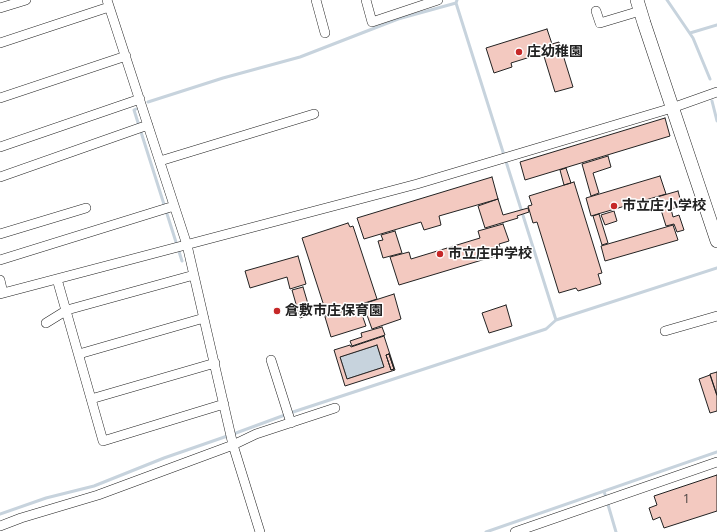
<!DOCTYPE html>
<meta charset="utf-8">
<style>
body{margin:0}
canvas{display:block;background:#fff}
</style>
<canvas width="717" height="532"></canvas>
<script>
const g = document.querySelector('canvas').getContext('2d');
g.lineJoin = 'round';
function fill(path, color) { g.fillStyle = color; g.fill(path, 'evenodd'); }
const toPath = rows => new Path2D(rows.map(r => 'M' + r).join(''));
function trace(path, color, width, dash) { g.strokeStyle = color; g.lineWidth = width; g.lineCap = dash ? 'butt' : 'round'; g.setLineDash(dash || []); g.stroke(path); }
function drawText(font, color, halo, rows, align = 'center') {
  g.font = font + ' "Fira Sans Condensed","Noto Sans JP",sans-serif'; g.lineWidth = 3; g.setLineDash([]); g.textBaseline = 'middle'; g.strokeStyle = halo; g.fillStyle = color; for (const [text, x, y, turn = 0] of rows) {
    g.save(); g.translate(x, y); g.rotate((+turn || 0) * Math.PI / 180); g.textAlign = isNaN(turn) ? turn : align; if (halo) g.strokeText(text, 0, 0); g.fillText(text, 0, 0); g.restore();
  }
}
const water = toPath([
 [377,345,384,367,347,379,340,357,377,345]
]);
fill(water, '#c7d3dd');
trace(water, '#6f6f6f', 1);
trace(toPath([
 [457,0,456,3,556,320],
 [667,0,693,38,710,79],
 [690,33,717,25],
 [712,101,717,121],
 [148,102,223,78,300,57,398,19,456,3],
 [136,109,134,110,182,261],
 [604,491,616,532],
 [0,514,46,498,94,486,164,458,236,433,293,412,546,329,556,320,717,268],
 [486,532,717,452]
]), '#c7d3dd', 3);
const building = toPath([
 [547,29,552,44,559,42,573,87,555,92,543,53,511,63,512,67,494,73,486,48,547,29],
 [665,118,670,136,525,180,520,162,665,118],
 [608,156,611,167,593,173,599,193,591,196,582,164,608,156],
 [566,168,571,183,564,185,560,170,566,168],
 [660,176,666,194,591,216,586,198,660,176],
 [492,177,498,199,439,216,441,225,424,230,421,222,364,239,357,218,492,177],
 [574,182,602,273,598,274,601,284,578,291,576,288,559,293,537,222,533,223,528,206,532,205,529,196,574,182],
 [678,191,682,206,671,209,673,217,679,215,684,230,677,232,674,224,666,226,657,197,678,191],
 [498,199,503,215,528,208,529,212,517,216,518,218,485,228,478,206,498,199],
 [614,211,617,221,605,225,601,215,614,211],
 [599,214,608,243,602,245,593,216,599,214],
 [348,223,350,227,353,226,377,299,324,316,320,304,323,303,302,238,348,223],
 [503,224,509,241,499,244,502,254,399,285,390,257,409,252,411,259,480,238,478,231,503,224],
 [673,225,678,240,605,261,601,246,673,225],
 [395,231,402,253,383,258,378,241,383,240,381,235,395,231],
 [298,256,306,284,290,289,287,277,250,288,245,271,298,256],
 [303,287,311,314,300,318,292,290,303,287],
 [394,294,401,319,372,329,363,304,394,294],
 [506,305,512,326,489,333,482,313,506,305],
 [359,306,366,326,331,337,325,317,359,306],
 [382,327,385,335,352,346,350,341,362,337,361,333,382,327],
 [384,336,395,370,345,386,334,350,350,345,351,347,384,336],
 [377,345,384,367,347,379,340,357,377,345],
 [389,354,394,369,391,370,386,355,389,354],
 [389,354,394,369,391,370,386,355,389,354],
 [717,372,717,395,710,374,717,372],
 [710,375,717,396,717,411,710,413,699,379,710,375],
 [717,475,717,511,664,528,660,517,653,520,649,508,657,505,654,496,717,475]
]);
fill(building, '#f3c9c0');
trace(building, '#222', 1);
const street = toPath([
 [107,0,187,245,233,445,260,532],
 [316,0,325,33],
 [366,0,372,22,438,0],
 [0,8,26,0],
 [596,11,600,23,640,11],
 [0,43,109,7],
 [0,98,126,56],
 [0,147,140,99],
 [160,161,314,114],
 [0,177,148,125],
 [0,234,86,208],
 [0,260,174,206],
 [57,279,103,441,224,404],
 [0,280,3,293],
 [0,294,417,184,672,108,717,92],
 [46,323,67,310,194,275],
 [665,331,717,316],
 [79,354,204,318],
 [271,360,291,423],
 [91,399,215,363],
 [0,526,21,518,98,495,233,445,256,434,335,408],
 [515,532,717,462]
]);
const secondary = toPath([
 [637,0,644,23,717,241]
]);
trace(street, '#222', 10);
trace(secondary, '#222', 14);
trace(street, '#fff', 9);
trace(secondary, '#fff', 13);
for (const [x, y, r, color] of [
 [519,52,4,"#c62828"],
 [614,206,4,"#c62828"],
 [440,254,4,"#c62828"],
 [277,311,4,"#c62828"]
]) { const dot = new Path2D(); dot.arc(x, y, r, 0, 2 * Math.PI); g.fillStyle = color; g.fill(dot); trace(dot, '#fff', 1.5); }
drawText('12px', '#564c4a', null, [
 ["1",686,500]
]);
drawText('bold 14px', '#222', '#fff', [
 ["庄幼稚園",527,52],
 ["市立庄小学校",622,206],
 ["市立庄中学校",448,254],
 ["倉敷市庄保育園",285,311]
], 'left');
</script>
